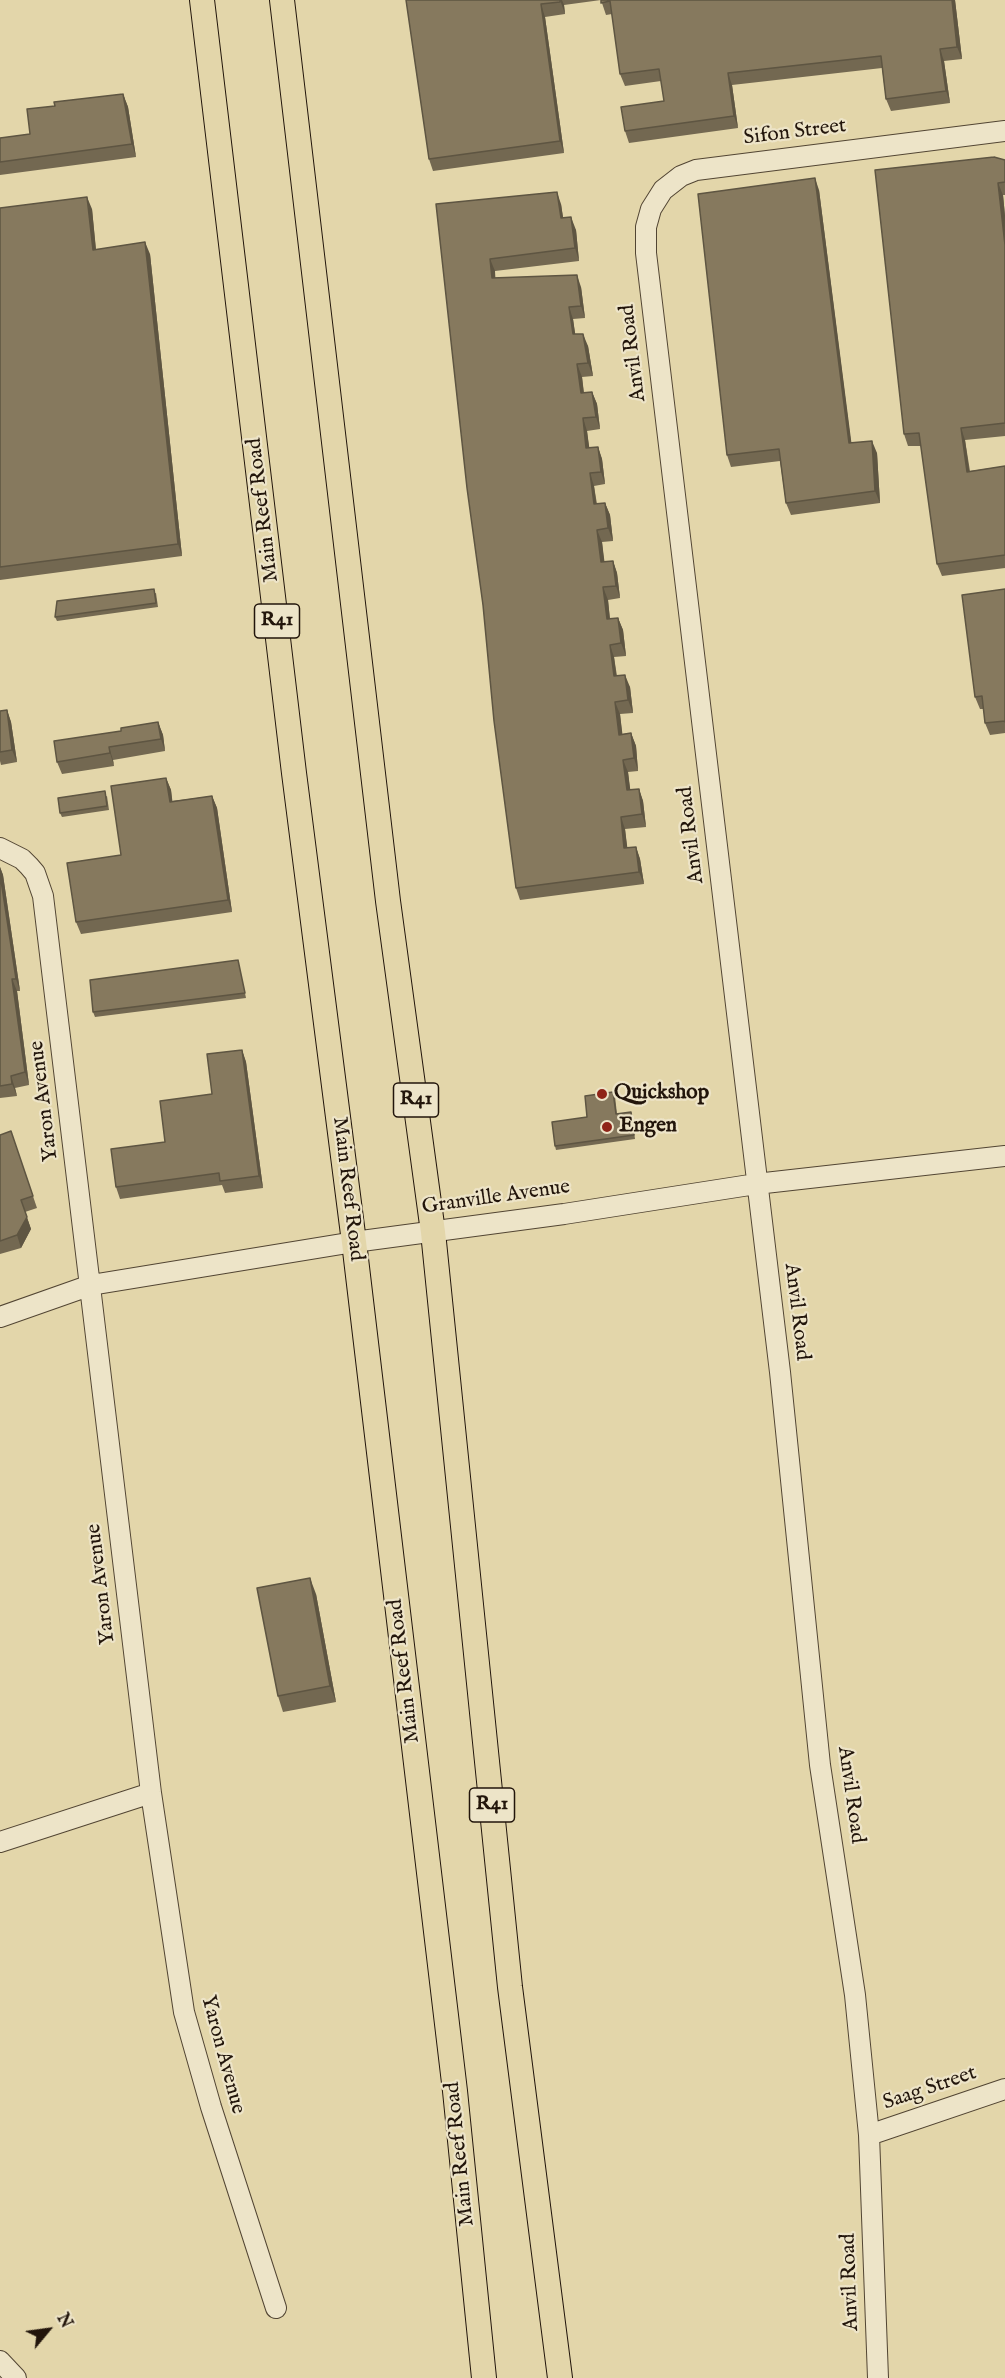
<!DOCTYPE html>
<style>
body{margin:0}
#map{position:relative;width:1005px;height:2378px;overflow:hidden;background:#e3d6aa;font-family:"IM FELL English",serif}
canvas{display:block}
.north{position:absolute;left:18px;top:2300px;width:60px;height:60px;-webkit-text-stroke:4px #ede4c8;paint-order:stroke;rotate:61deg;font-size:16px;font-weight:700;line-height:24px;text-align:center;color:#22150b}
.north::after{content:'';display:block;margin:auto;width:21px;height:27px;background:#22150b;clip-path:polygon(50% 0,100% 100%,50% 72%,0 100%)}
</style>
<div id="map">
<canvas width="1005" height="2378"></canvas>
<div class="north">N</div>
</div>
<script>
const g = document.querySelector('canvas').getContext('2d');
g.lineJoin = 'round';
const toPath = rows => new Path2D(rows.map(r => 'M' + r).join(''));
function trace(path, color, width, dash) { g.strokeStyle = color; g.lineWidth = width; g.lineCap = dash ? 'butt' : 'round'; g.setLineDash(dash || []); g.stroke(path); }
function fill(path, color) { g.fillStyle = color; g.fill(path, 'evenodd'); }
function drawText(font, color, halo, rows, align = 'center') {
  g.font = font + ' "IM FELL English",serif'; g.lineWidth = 4.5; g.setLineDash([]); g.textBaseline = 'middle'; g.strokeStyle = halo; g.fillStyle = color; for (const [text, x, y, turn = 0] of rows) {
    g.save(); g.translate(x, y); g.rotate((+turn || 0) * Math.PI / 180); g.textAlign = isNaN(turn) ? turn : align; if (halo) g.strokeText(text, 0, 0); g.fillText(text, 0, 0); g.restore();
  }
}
const minor = toPath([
 [0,848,22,859,29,866,35,873,43,896,151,1793,184,2012,211,2107,276,2308],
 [0,1317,91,1285,354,1242,564,1214,756,1184,1005,1156],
 [0,1842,151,1793],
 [869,2135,1005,2089],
 [0,2361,16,2378],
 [878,2378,869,2135,855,1995,820,1765,780,1372,646,253,646,227,651,209,663,190,681,176,696,170,1005,131]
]);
const major = toPath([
 [202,0,294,773,354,1242,455,2091,484,2378],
 [282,0,388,901,433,1232,510,1987,560,2378]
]);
trace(minor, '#524533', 22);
trace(major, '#22150b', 26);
trace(minor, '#ede4c8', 20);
trace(major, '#e3d6aa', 24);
fill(toPath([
 [406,0,955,0,962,59,944,61,950,103,891,111,886,99,882,68,732,85,738,128,629,143,625,131,664,101,661,81,625,86,620,74,612,14,606,15,601,0,564,5,565,14,545,17,564,153,433,171,429,159],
 [123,94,128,107,136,157,0,175,0,138,30,134,55,106],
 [1005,160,1005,195,1003,195,1005,216,1005,436,965,440,970,471,1005,466,1005,568,942,576,937,564,921,446,908,446,904,434],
 [819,190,851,443,877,453,880,503,791,515,786,503,780,461,731,467,727,455],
 [436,204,561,204,563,218,576,230,579,261,495,271,495,278,581,287,585,318,573,319,575,334,588,346,593,376,582,377,584,393,592,392,597,404,600,429,587,431,589,448,598,447,602,459,605,484,594,486,597,504,605,503,610,515,613,541,602,542,604,562,613,561,617,573,620,598,608,600,610,619,618,618,623,630,626,656,614,657,617,676,630,687,633,713,620,714,622,734,631,733,636,746,638,771,628,772,630,790,639,789,643,801,646,827,625,829,627,848,636,847,640,859,644,884,520,900,516,888],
 [0,208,92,209,96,249,150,254,182,556,0,580],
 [1005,589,1005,733,990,735,985,723,984,709,980,709,975,697],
 [156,593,158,607,57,621,55,617],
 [7,710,11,722,17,762,1,765,0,761,0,711],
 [158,722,163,735,165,751,113,760,114,766,62,774,57,762,121,731],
 [166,778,171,790,172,801,212,796,217,808,232,912,81,934,76,922,121,855],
 [107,796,109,810,62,817,60,813],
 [0,867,3,875,20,991,17,991,29,1085,15,1088,17,1096,0,1098],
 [238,960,246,998,95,1017,93,1012],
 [242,1050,246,1062,263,1188,225,1193,222,1185,120,1199,116,1187,165,1142,212,1094],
 [613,1092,615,1096,617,1114,631,1112,632,1117,635,1139,556,1150,555,1146],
 [11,1131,37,1208,25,1212,31,1229,21,1248,0,1254,0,1135],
 [316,1594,336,1702,283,1712,278,1696]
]), '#736851');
fill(toPath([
 [560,0,562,0,564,5,565,14],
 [952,0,955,0,962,59,957,47],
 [541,4,545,17,564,153,560,141],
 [940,49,944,61,950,103,946,91],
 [728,73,732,85,738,128,734,116],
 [123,94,128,107,136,157,132,144],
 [815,178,819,190,853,455,849,443],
 [998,183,1003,195,1005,216,1005,245],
 [557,192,561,204,565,230,561,218],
 [87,197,92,209,97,262,93,250],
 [571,217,576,230,579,261,575,248],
 [145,242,150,254,182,556,178,544],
 [490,259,495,271,496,290,492,278],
 [577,275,581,287,585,318,581,306],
 [569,307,573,319,577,346,573,334],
 [583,334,588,346,593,376,588,363],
 [577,364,582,377,585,405,581,393],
 [592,392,597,404,600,429,596,417],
 [583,418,587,431,591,460,586,448],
 [961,428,965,440,971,484,967,472],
 [872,441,877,453,880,503,875,491],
 [598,447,602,459,605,484,601,472],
 [590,473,594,486,598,517,594,504],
 [605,503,610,515,613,541,608,528],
 [597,530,602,542,606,574,601,562],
 [613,561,617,573,620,598,616,586],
 [603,587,608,600,611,631,607,619],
 [618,618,623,630,626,656,621,643],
 [610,645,614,657,618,689,614,676],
 [625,675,630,687,633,713,628,700],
 [615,702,620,714,624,747,619,735],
 [7,710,11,722,17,762,12,750],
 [158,722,163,735,165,751,161,739],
 [631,733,636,746,638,771,634,758],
 [109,747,113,760,114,766,110,753],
 [623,760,628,772,632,803,627,790],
 [166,778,171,790,174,814,170,802],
 [639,789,643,801,646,827,642,814],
 [212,796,217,808,232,912,228,900],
 [621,817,625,829,629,861,624,848],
 [636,847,640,859,644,884,639,872],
 [0,867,3,875,20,991,16,979,0,874],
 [12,979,17,991,29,1085,25,1072],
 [242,1050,246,1062,263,1188,259,1176],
 [11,1076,15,1088,17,1096,12,1084],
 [21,1200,31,1229,21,1248,17,1235],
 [310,1578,316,1594,336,1702,330,1686]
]), '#5e5542');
const building = toPath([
 [406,0,560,0,560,2,541,4,560,141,429,159,406,0],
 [601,0,952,0,957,47,940,49,946,91,886,99,881,56,728,73,734,116,625,131,621,107,664,101,659,69,620,74,610,1,601,3,601,0],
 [123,94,132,144,0,162,0,138,30,134,27,109,55,106,54,102,123,94],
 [994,157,1005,160,1005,182,998,183,1005,245,1005,423,961,428,967,472,1005,466,1005,555,937,564,919,433,904,434,875,170,994,157],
 [815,178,849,443,872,441,875,491,786,503,779,449,727,455,698,194,815,178],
 [557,192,561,218,571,217,575,248,490,259,492,278,577,275,581,306,569,307,573,334,583,334,588,363,577,364,581,393,592,392,596,417,583,418,586,448,598,447,601,472,590,473,594,504,605,503,608,528,597,530,601,562,613,561,616,586,603,587,607,619,618,618,621,643,610,645,614,676,625,675,628,700,615,702,619,735,631,733,634,758,623,760,627,790,639,789,642,814,621,817,624,848,636,847,639,872,516,888,494,721,483,605,467,488,436,204,557,192],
 [87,197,93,250,145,242,178,544,0,567,0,208,87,197],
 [154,589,156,603,55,617,57,601,154,589],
 [1005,589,1005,722,1005,721,985,723,982,696,975,697,962,595,1005,589],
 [7,710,12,750,0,752,0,711,7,710],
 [158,722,161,739,109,747,110,753,57,762,54,741,121,731,121,728,158,722],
 [166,778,170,802,212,796,228,900,76,922,67,863,121,855,111,786,166,778],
 [105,791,107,806,60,813,58,798,105,791],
 [0,874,16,979,12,979,25,1072,11,1076,12,1084,0,1086,0,874],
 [238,960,245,993,93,1012,90,980,238,960],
 [242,1050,259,1176,220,1181,219,1173,116,1187,111,1149,165,1142,160,1101,212,1094,207,1054,242,1050],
 [613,1092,616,1114,631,1112,634,1135,555,1146,552,1122,587,1117,585,1096,613,1092],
 [11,1131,33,1196,21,1200,27,1217,17,1235,0,1241,0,1135,11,1131],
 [310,1578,330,1686,278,1696,257,1588,310,1578]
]);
fill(building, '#86795e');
trace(building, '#5e5542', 1.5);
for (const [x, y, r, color] of [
 [602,1094,6,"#8f2418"],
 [607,1127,6,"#8f2418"]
]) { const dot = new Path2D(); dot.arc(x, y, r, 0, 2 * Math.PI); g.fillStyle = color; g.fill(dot); trace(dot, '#ede4c8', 2); }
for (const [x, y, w] of [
 [277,621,45],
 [416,1100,45],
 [492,1805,45]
]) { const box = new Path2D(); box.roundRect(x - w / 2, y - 17, w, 34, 4.5); g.fillStyle = '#ede4c8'; g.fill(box); trace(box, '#22150b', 1.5); }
drawText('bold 20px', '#22150b', null, [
 ["R41",277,621],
 ["R41",416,1100],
 ["R41",492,1805]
]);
drawText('21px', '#22150b', '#ede4c8', [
 ["Sifon Street",795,133,-7],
 ["Anvil Road",634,353,-97],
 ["Main Reef Road",264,510,-97],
 ["Anvil Road",692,835,-97],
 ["Yaron Avenue",45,1101,-97],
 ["Main Reef Road",347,1189,83],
 ["Granville Avenue",496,1198,-8],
 ["Anvil Road",796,1312,83],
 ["Yaron Avenue",102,1584,-97],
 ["Main Reef Road",405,1671,-97],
 ["Anvil Road",850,1795,82],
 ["Yaron Avenue",222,2055,75],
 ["Saag Street",930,2089,-19],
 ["Main Reef Road",461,2154,-96],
 ["Anvil Road",851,2282,-92]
]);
drawText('bold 21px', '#22150b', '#ede4c8', [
 ["Quickshop",614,1094],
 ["Engen",619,1127]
], 'left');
</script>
